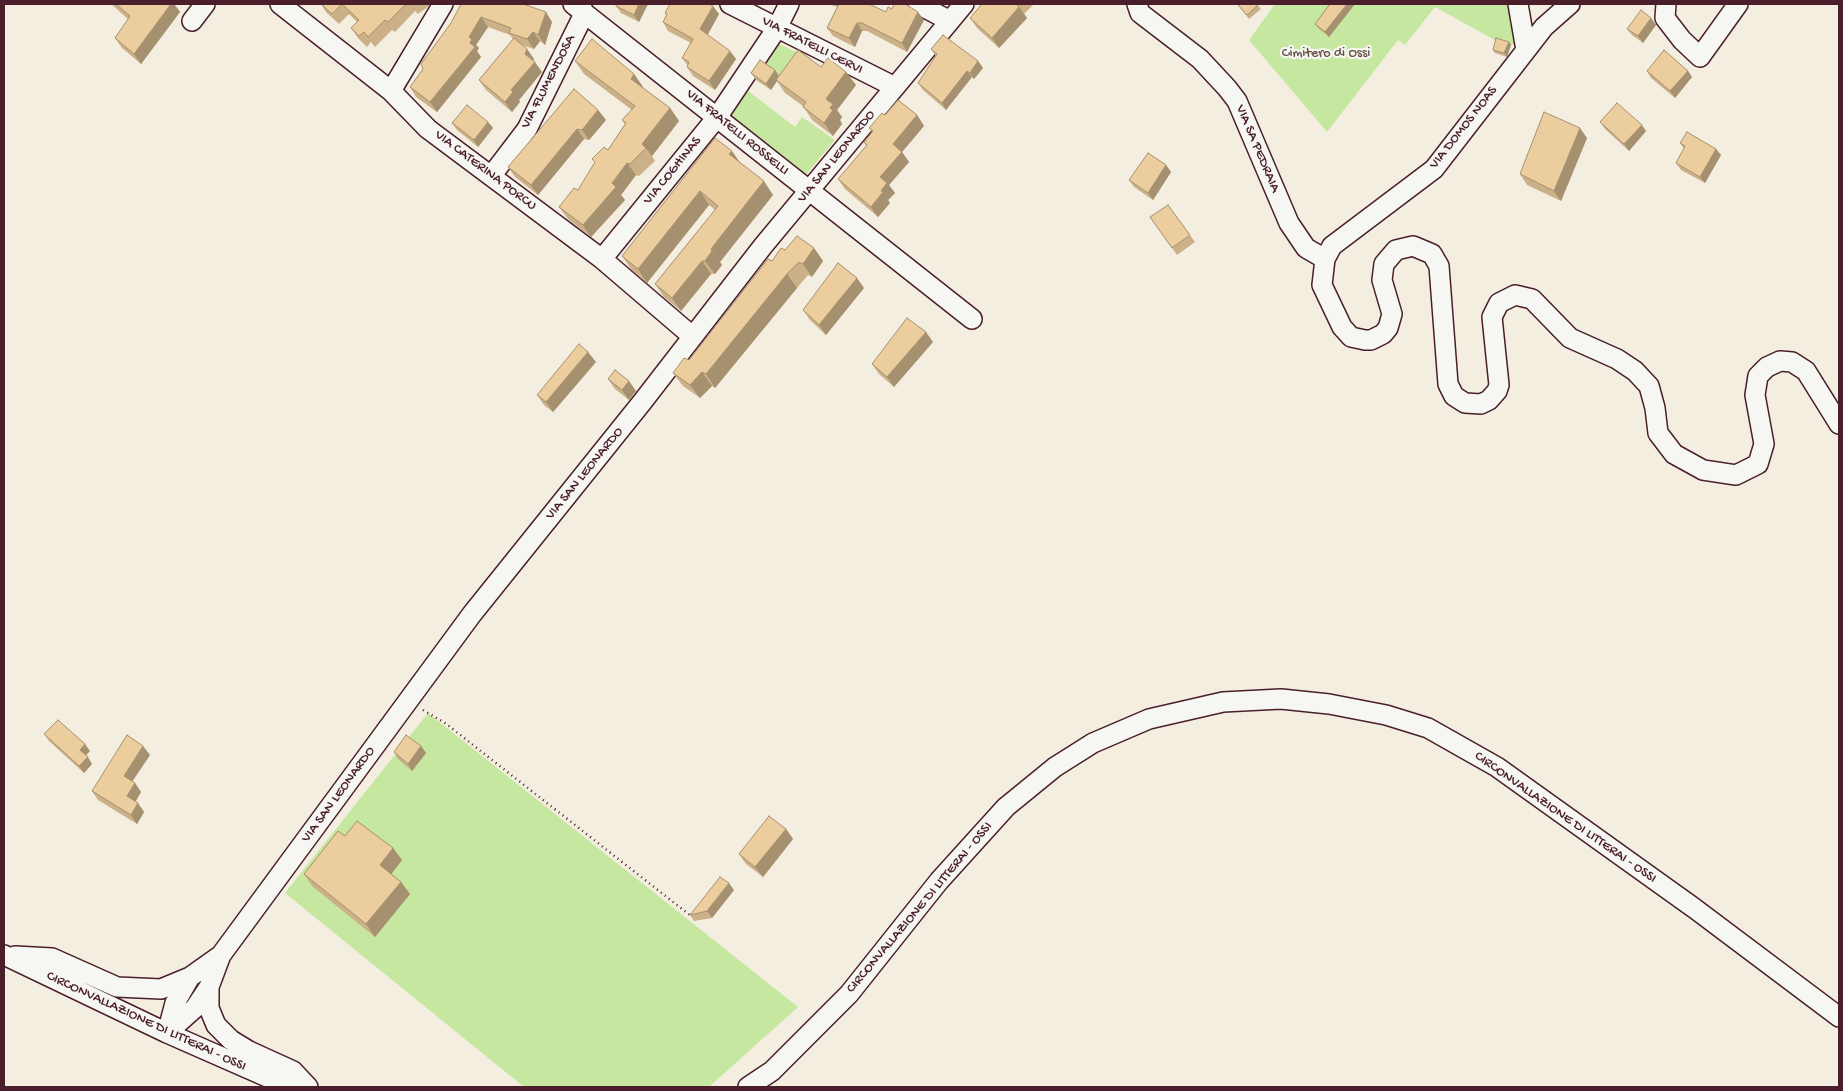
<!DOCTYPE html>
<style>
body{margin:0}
#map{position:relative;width:1843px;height:1091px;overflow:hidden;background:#f4eee1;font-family:"Gochi Hand",sans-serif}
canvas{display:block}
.frame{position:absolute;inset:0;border:5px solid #4a1f2b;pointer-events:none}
</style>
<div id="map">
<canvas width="1843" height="1091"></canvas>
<div class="frame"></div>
</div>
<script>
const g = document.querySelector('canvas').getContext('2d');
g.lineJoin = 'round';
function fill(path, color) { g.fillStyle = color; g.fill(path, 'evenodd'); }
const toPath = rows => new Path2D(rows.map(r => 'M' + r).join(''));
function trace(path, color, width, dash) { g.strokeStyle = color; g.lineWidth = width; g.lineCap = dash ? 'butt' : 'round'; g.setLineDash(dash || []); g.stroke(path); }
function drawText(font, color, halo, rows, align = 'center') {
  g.font = font + ' "Gochi Hand",sans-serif'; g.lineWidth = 4.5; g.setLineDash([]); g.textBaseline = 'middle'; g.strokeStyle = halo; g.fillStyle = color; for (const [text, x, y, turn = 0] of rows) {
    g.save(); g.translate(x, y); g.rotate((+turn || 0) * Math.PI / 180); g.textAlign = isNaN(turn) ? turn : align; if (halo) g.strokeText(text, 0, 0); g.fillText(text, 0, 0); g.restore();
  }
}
fill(toPath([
 [1275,4,1511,4,1517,46,1493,39,1435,7,1405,45,1398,40,1327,132,1249,40],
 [779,44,811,59,792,84,763,66],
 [747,90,795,127,802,117,835,140,804,177,730,116],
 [428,713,798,1007,709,1087,524,1087,285,893]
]), '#c5e7a0');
const minor = toPath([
 [280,4,391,91,428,129,602,259,692,336],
 [573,4,972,319],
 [730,4,895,87],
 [918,4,950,21],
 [1137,4,1140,13,1200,59,1227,88,1237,101,1289,223,1306,248,1325,259],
 [1518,4,1526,50],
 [1570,4,1544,27,1434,169,1332,246,1325,259,1322,285,1342,327,1351,337,1365,340,1371,340,1383,334,1388,328,1392,314,1382,280,1384,264,1396,250,1413,246,1432,254,1439,266,1448,384,1454,396,1465,403,1481,404,1489,400,1497,391,1499,385,1492,317,1499,303,1515,295,1532,299,1570,338,1617,359,1635,371,1649,386,1655,408,1658,433,1674,454,1703,470,1736,475,1758,464,1764,444,1755,395,1758,376,1767,367,1780,361,1792,362,1806,371,1839,424],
 [1666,4,1665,18,1682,40,1700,57,1738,4],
 [192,21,205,4],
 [391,91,443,4],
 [492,175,527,129,582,18,583,10],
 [602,259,718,116,777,28,789,4],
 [4,955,167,1033,290,1087],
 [15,956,52,958,117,987,161,989,190,977],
 [209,987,209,1008,216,1025,231,1040,249,1051,293,1071,308,1087],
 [167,1033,195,1008,209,987,221,955,472,614,643,401,763,246,964,4],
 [167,1033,175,1003,190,977,221,955],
 [748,1087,772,1071,849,994,939,881,1006,807,1055,767,1093,743,1149,719,1223,702,1281,699,1329,704,1386,715,1428,728,1497,767,1694,908,1839,1017]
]);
trace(minor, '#4a1f2b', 22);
trace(toPath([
 [423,710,445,723,691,916]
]), '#4a1f2b', 2.5, [1, 4]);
trace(minor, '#f6f6f2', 19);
fill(toPath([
 [111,4,174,4,180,12,141,64,122,48,115,38,128,19],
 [321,4,430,4,429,6,418,14,415,11,395,32,392,30,375,47,371,42,367,47,358,38,351,28,357,22,349,14,339,24,326,12],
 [461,4,552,22,545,45,540,41,534,49,521,45,534,59,533,61,542,72,519,100,520,102,512,112,486,90,479,80,513,39,510,35,488,27,476,45,479,48,477,51,481,57,437,112,416,97,410,87,423,69,451,23],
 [616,4,648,4,639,22,621,13,616,6],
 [828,4,869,4,886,12,892,9,924,20,907,52,867,31,862,31,855,47,833,36,827,28,837,7],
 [982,4,1034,4,1024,14,1027,18,999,48,977,28,970,18],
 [1257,4,1261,9,1249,19,1238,5],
 [1330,4,1355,4,1329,37,1319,29,1315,24],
 [665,13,719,14,707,35,736,59,715,90,693,76,687,67,688,66,682,58,691,43,668,31,663,22,667,15],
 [1651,18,1656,25,1643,43,1632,35,1627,29],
 [1509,42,1511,45,1507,57,1495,53,1493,50],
 [931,49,978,61,983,68,974,79,972,77,946,110,923,90,918,83,936,56],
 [575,61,634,74,643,87,643,88,670,108,679,121,652,156,655,161,639,176,636,175,621,195,625,200,591,237,568,219,559,207,578,190,608,150,625,124,622,120,632,110,584,74],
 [821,67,846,72,856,85,837,110,842,117,840,120,842,124,833,136,812,120,803,106,785,93,777,81,771,90,756,80,751,73,779,76],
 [1647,71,1688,71,1692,77,1675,98,1651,78],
 [598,110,606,120,589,140,584,139,538,195,515,177,508,167],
 [885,115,917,115,924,126,902,152,909,162,889,185,895,193,888,200,890,203,878,217,845,189,838,179,866,146,864,142,872,132,869,128],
 [488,122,493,128,478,147,457,130,452,123],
 [1600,122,1646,131,1629,151,1605,129],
 [715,138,773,195,720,262,722,265,715,274,711,274,681,311,664,297,655,284,715,210,709,205,647,283,631,269,622,256],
 [1587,138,1561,201,1527,185,1520,174],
 [1680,143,1716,149,1721,155,1705,183,1681,170,1676,163,1684,149],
 [1166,165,1171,172,1153,200,1134,187,1129,180],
 [1168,205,1195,242,1177,255,1150,217],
 [814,248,823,261,812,277,808,275,797,288,715,388,712,386,700,398,683,386,673,373,689,360,772,261,785,250],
 [864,288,826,335,810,320,803,310],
 [933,342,894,387,879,374,872,364],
 [596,362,553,412,544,405,537,395],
 [608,379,636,391,629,400,615,389],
 [44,734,90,751,86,755,92,764,84,773,49,741],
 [421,746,426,753,412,771,398,759,394,752],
 [150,755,132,781,135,783,141,792,136,801,144,812,137,824,98,800,92,791],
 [786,829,793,839,763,877,746,864,739,854],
 [345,836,393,848,402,860,391,874,401,882,410,894,375,937,312,886,304,874],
 [734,890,712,918,694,921,690,915]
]), '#cbb088');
fill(toPath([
 [171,4,174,4,180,12,141,64,134,54],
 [639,4,648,4,639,22,634,15],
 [1347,4,1355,4,1329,37,1325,32],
 [713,6,719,14,706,38,700,29],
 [1019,7,1027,18,999,48,992,38],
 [546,12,552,22,545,45,538,35],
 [918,12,924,20,907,52,902,43],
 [481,17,488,27,476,45,479,48,477,51,481,57,437,112,430,102],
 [1651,18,1656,25,1643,43,1638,36],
 [857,23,862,31,855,47,849,38],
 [533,32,540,41,534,49,527,39],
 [1509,42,1511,45,1507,57,1504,53],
 [527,49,534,59,532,64,525,54],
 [730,51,736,59,715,90,709,81],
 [978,61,983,68,974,79,970,73],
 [535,62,542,72,519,100,520,102,512,112,505,102,511,90],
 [775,70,780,77,776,80,777,81,771,90,766,84],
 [967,71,972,77,946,110,942,103],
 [1688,71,1692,77,1675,98,1670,91],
 [846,72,856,85,837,110,842,117,840,120,842,124,833,136,824,123,830,108,826,99],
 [634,74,643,87,639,91,631,79],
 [670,108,679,121,652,156,646,148,642,144],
 [598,110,606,120,589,140,582,130],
 [917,115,924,126,902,152,909,162,889,185,895,193,888,200,890,203,878,217,871,207,881,191,880,177,893,144],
 [488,122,493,128,478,147,474,140],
 [1642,125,1646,131,1629,151,1624,144],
 [1580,128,1587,138,1561,201,1554,191],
 [577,129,584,139,538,195,531,185],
 [1716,149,1721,155,1705,183,1700,177],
 [732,151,741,164,729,154],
 [627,163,636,175,621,195,625,200,591,237,583,225],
 [1166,165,1171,172,1153,200,1148,193],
 [764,181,773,195,720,262,711,249],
 [700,191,709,205,647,283,638,269],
 [814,248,823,261,812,277,803,264],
 [712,251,722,265,715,274,705,261],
 [702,261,711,274,681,311,672,298],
 [787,274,797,288,715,388,706,374],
 [857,278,864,288,826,335,819,325],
 [926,332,933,342,894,387,887,377],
 [588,352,596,362,553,412,546,402],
 [702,372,712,386,700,398,690,385],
 [629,381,636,391,629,400,622,390],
 [85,744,90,751,84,757,80,750],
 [143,746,150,755,130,785,124,776],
 [421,746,426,753,412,771,408,764],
 [88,757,92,764,84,773,79,766],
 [135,783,141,792,133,805,127,796],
 [138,803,144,812,137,824,131,815],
 [786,829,793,839,763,877,755,867],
 [393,848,402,860,389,877,380,865],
 [401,882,410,894,375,937,366,924],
 [729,883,734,890,712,918,707,911]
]), '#a5906f');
const building = toPath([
 [116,4,171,4,134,54,115,38,130,16,116,4],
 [321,4,406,4,388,22,385,20,368,37,364,32,359,36,351,28,359,20,342,4,332,14,321,4],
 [461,4,523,4,546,12,538,35,533,32,527,39,509,33,511,28,481,17,469,37,472,39,470,43,475,47,430,102,410,87,423,69,421,64,451,23,461,4],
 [616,4,639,4,634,15,616,6,616,4],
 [670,4,709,4,713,6,700,29,730,51,709,81,687,67,689,62,682,58,693,39,663,22,667,14,665,13,670,4],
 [839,4,869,4,886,12,888,7,892,9,894,4,905,4,918,12,902,43,862,23,857,23,849,38,827,28,839,4],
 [982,4,1017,4,1016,4,1019,7,992,38,970,18,982,4],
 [1240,4,1257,4,1258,5,1247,15,1238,5,1240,4],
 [1330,4,1347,4,1325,32,1315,24,1330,4],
 [1641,10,1651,18,1638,36,1627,29,1641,10],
 [943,35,978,61,970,73,967,71,942,103,918,83,937,54,931,49,943,35],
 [514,38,527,49,525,54,535,62,511,90,513,92,505,102,479,80,514,38],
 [1496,38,1509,42,1504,53,1493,50,1496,38],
 [592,39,634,74,631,79,670,108,642,144,646,148,630,164,627,163,612,183,616,187,583,225,559,207,574,188,578,190,595,162,592,159,604,147,608,150,626,123,622,120,635,106,575,61,592,39],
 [798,50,821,67,828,58,846,72,826,99,833,104,830,108,833,110,824,123,803,107,806,102,776,80,798,50],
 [1664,50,1688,71,1670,91,1647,71,1664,50],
 [760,60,775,70,766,84,751,73,760,60],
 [574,89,598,110,582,130,577,129,531,185,508,167,574,89],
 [898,100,917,115,893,144,902,152,880,177,887,183,881,191,883,192,871,207,838,179,867,145,864,142,873,131,869,128,882,113,885,115,898,100],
 [1617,103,1642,125,1624,144,1600,122,1617,103],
 [467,105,488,122,474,140,452,123,467,105],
 [1544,112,1580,128,1554,191,1520,174,1544,112],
 [1687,132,1716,149,1700,177,1676,163,1685,146,1680,143,1687,132],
 [715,138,732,151,729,154,764,181,711,249,712,251,705,261,702,261,672,298,655,284,718,206,700,191,638,269,622,256,715,138],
 [1148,153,1166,165,1148,193,1129,180,1148,153],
 [1168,205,1190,235,1172,248,1150,217,1168,205],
 [797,236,814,248,803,264,799,262,787,274,706,374,702,372,690,385,673,373,684,358,689,360,768,259,772,261,781,248,785,250,797,236],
 [838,263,857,278,819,325,803,310,838,263],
 [907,318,926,332,887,377,872,364,907,318],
 [579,344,588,352,546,402,537,395,579,344],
 [615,370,629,381,622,390,608,379,615,370],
 [58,720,85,744,80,750,88,757,79,766,44,734,58,720],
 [127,735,143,746,124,776,135,783,127,796,138,803,131,815,92,791,127,735],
 [406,735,421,746,408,764,394,752,406,735],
 [769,816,786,829,755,867,739,854,769,816],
 [357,821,393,848,380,865,401,882,366,924,304,874,338,831,345,836,357,821],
 [720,877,729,883,707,911,690,915,720,877]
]);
fill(building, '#eccd9e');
trace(building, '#a5906f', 1);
drawText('14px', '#4a1f2b', '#f6f6f2', [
 ["VIA FRATELLI CERVI",812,46,27],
 ["VIA FLUMENDOSA",549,82,-63],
 ["VIA DOMOS NOAS",1464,128,-52],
 ["VIA FRATELLI ROSSELLI",737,133,39],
 ["VIA SA PEDRAIA",1257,149,67],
 ["VIA SAN LEONARDO",837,157,-51],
 ["VIA CATERINA PORCU",485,171,37],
 ["VIA COGHINAS",673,171,-51],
 ["VIA SAN LEONARDO",585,474,-51],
 ["VIA SAN LEONARDO",339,795,-54],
 ["CIRCONVALLAZIONE DI LITTERAI - OSSI",1565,818,35],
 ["CIRCONVALLAZIONE DI LITTERAI - OSSI",920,908,-50],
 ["CIRCONVALLAZIONE DI LITTERAI - OSSI",146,1022,25]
]);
drawText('14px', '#695148', '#f6f6f2', [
 ["Cimitero di Ossi",1326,54]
]);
</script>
